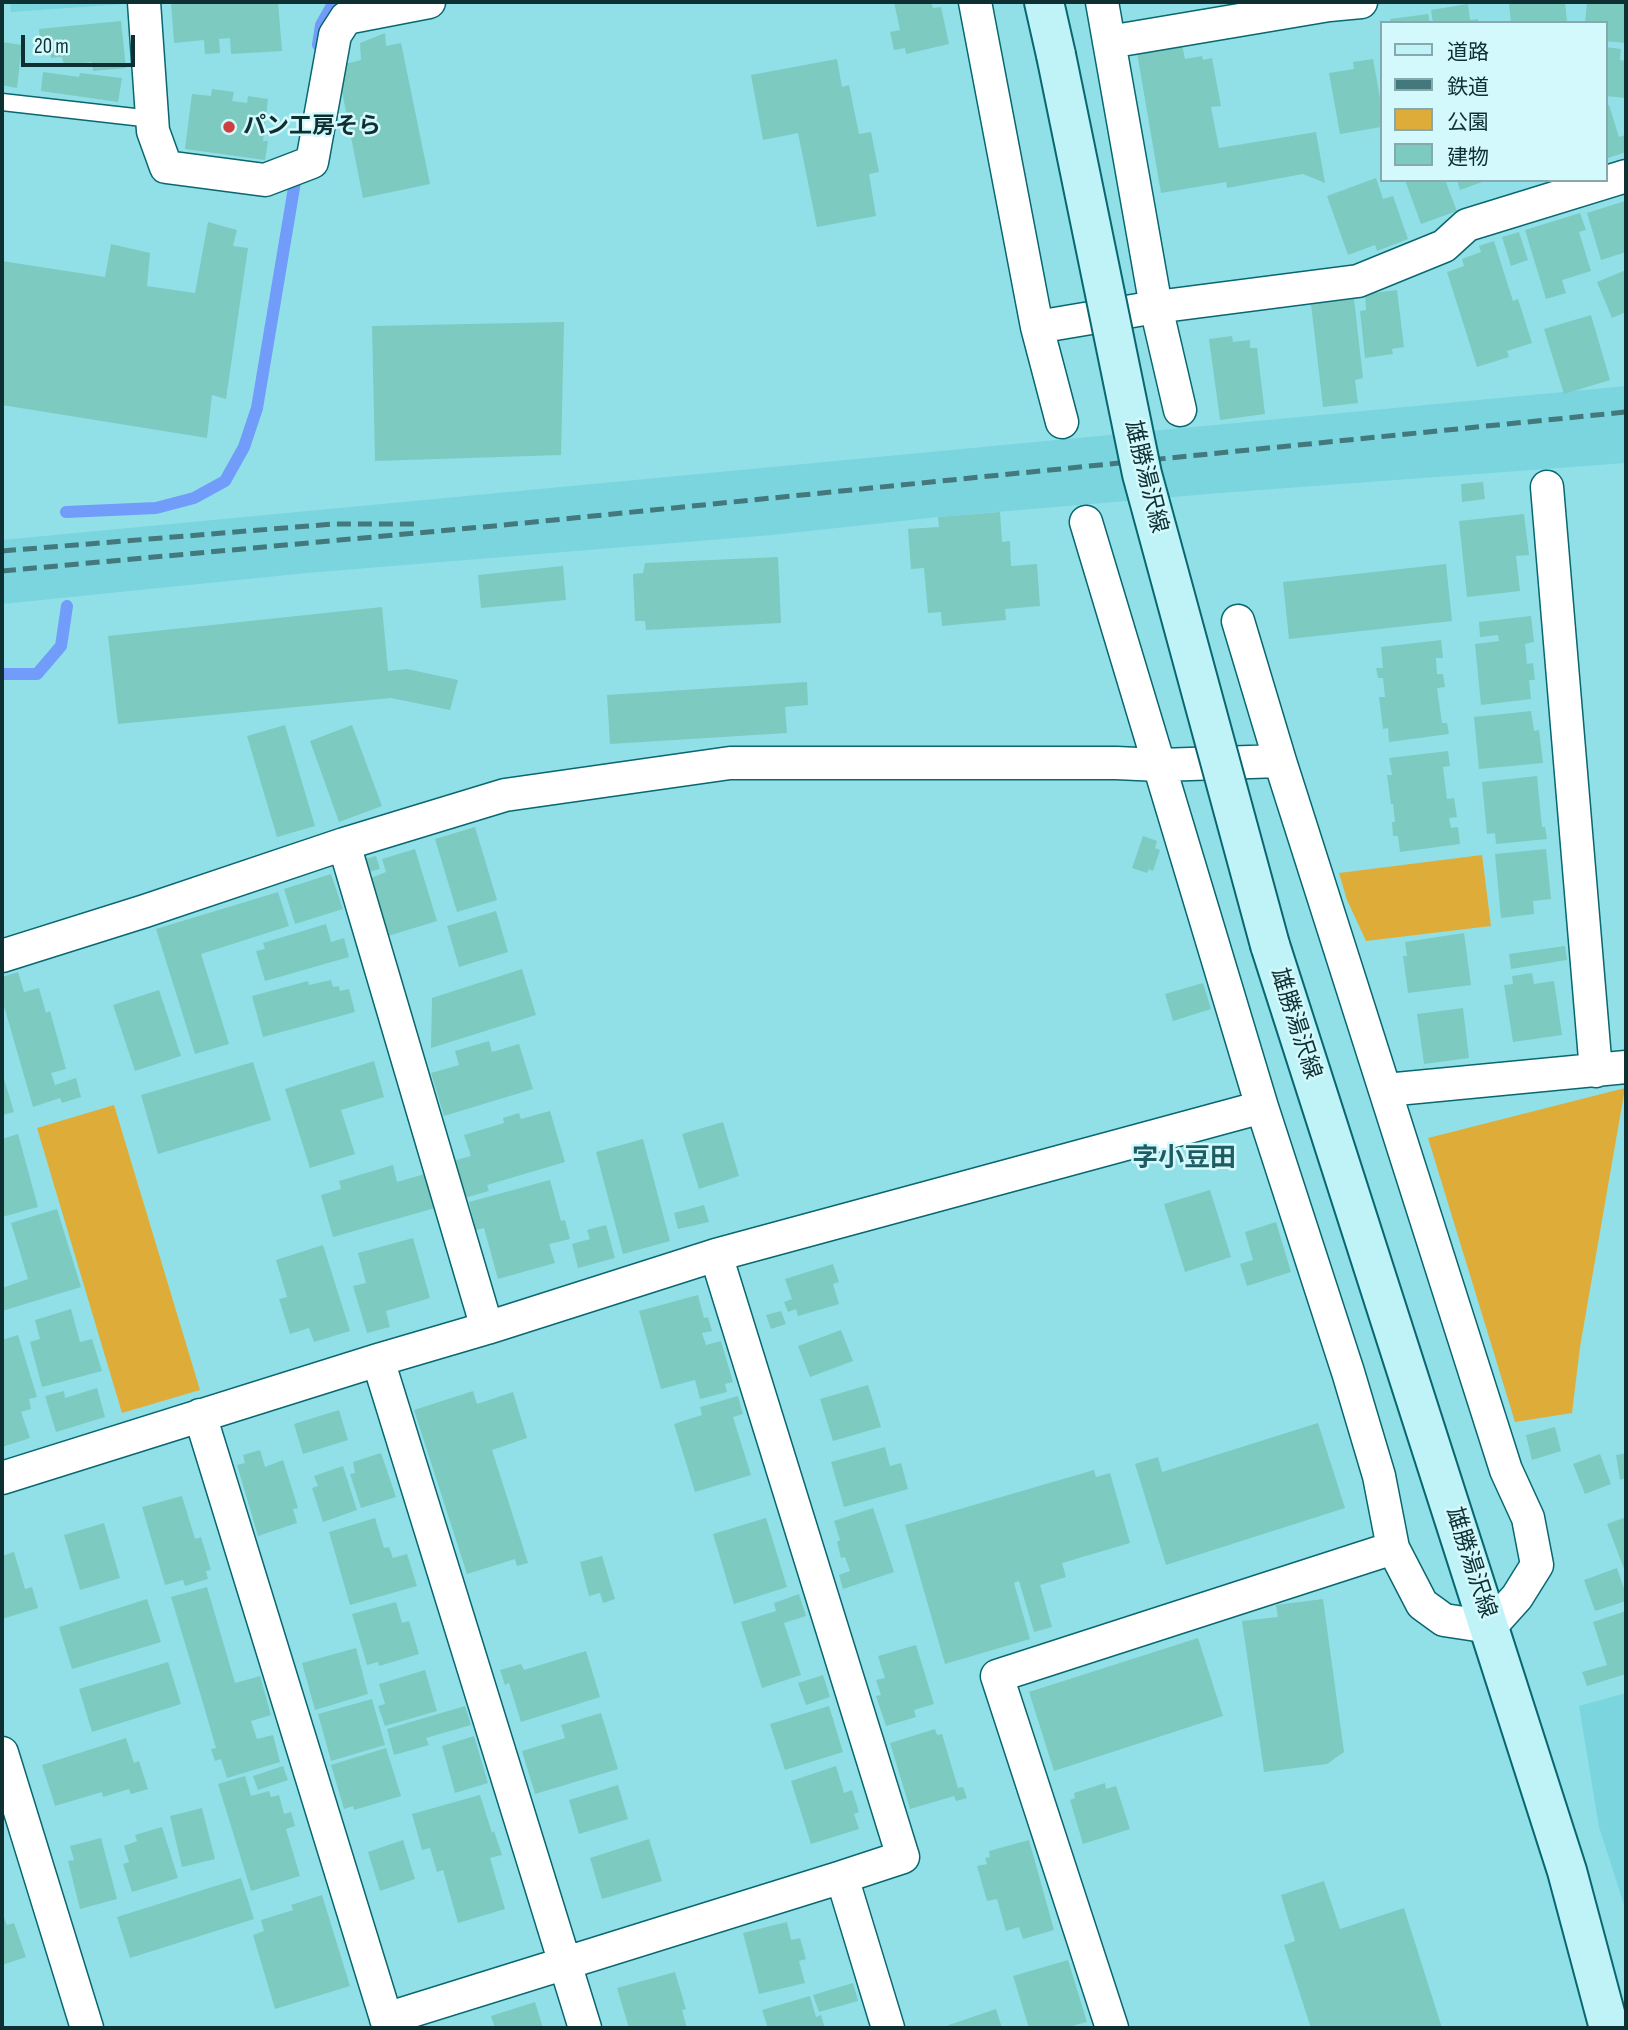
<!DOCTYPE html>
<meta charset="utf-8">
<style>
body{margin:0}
#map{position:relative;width:1628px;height:2030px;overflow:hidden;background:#91e0e8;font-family:"Sofia Sans Condensed","Noto Sans JP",sans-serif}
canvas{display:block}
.frame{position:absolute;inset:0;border:4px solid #0e3033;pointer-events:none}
.legend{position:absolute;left:1380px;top:21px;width:228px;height:161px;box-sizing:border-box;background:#d4f9fd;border:2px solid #85a9ac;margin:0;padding:9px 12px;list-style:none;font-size:21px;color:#0e3033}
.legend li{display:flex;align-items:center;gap:14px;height:35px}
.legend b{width:35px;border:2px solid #85a9ac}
.scale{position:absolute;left:21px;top:35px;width:114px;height:32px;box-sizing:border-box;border:4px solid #0e3033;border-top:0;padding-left:9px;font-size:21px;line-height:24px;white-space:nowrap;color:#0e3033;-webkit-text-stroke:5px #d4f9fd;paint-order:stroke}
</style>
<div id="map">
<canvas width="1628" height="2030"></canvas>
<div class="frame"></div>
<ul class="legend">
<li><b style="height:9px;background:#bff3f8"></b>道路</li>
<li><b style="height:9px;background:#43787d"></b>鉄道</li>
<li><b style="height:19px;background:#dead39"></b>公園</li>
<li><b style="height:19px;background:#7dcac0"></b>建物</li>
</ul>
<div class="scale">20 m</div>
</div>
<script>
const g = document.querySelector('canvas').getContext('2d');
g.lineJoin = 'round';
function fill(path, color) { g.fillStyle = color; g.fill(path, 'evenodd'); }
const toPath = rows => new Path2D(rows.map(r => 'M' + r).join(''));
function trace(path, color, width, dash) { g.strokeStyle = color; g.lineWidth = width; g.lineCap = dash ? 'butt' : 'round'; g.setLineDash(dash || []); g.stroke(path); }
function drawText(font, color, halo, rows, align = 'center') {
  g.font = font + ' "Sofia Sans Condensed","Noto Sans JP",sans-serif'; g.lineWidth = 5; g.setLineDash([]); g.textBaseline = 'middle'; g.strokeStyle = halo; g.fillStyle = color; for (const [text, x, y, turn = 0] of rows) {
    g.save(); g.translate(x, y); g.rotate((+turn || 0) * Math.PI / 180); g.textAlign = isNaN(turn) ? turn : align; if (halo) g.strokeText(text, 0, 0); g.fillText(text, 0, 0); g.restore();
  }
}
fill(toPath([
 [10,2,124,2,125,4,11,12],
 [1626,386,1626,463,1220,493,938,517,772,535,307,573,2,604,2,540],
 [1626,1693,1626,1911,1599,1827,1579,1706]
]), '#7ad5df');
fill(toPath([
 [1482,855,1491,926,1366,941,1347,900,1339,873],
 [1625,1088,1580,1347,1572,1413,1515,1422,1428,1138],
 [114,1105,200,1390,122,1413,37,1128]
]), '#dead39');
trace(toPath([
 [318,45,321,25,334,2],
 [66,512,156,508,194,498,225,481,244,447,257,408,297,170],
 [2,674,37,674,61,646,67,606]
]), '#719cfa', 12);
fill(toPath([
 [171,2,278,2,282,51,231,54,230,38,219,39,220,53,205,54,204,40,174,43],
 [894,2,931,2,933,8,941,7,949,44,906,54,905,48,894,50,890,32,900,30],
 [1525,2,1565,2,1567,21,1561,23,1511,23,1509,4],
 [1587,2,1626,2,1626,43,1605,41,1605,23,1585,23],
 [1468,4,1470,20,1478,19,1478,23,1433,23,1431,10],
 [1428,14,1430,23,1391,23,1390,19],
 [121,21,126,68,93,71,92,62,64,65,62,57,51,58,51,50,41,51,39,29],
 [385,33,386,46,401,43,430,184,363,198,337,66,361,60,360,43],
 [1181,40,1185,59,1202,56,1203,60,1212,58,1221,106,1211,107,1219,148,1316,132,1325,183,1303,174,1227,188,1226,182,1161,193,1136,47],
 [2,42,22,45,17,88,2,85],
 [1605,47,1621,49,1620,60,1626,61,1626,98,1605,96],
 [837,59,842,87,849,85,859,134,871,132,879,172,869,174,876,216,817,227,798,133,763,140,751,75],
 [1373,59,1381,103,1381,127,1340,134,1329,73,1354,69,1353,62],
 [43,72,79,77,80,73,122,78,118,102,41,91],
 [212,89,234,92,232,101,247,103,248,96,268,99,263,141,268,141,265,160,185,149,192,94,211,96],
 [1609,105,1619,137,1626,135,1626,152,1605,159,1605,106],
 [1376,178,1383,199,1393,196,1408,239,1377,251,1375,245,1348,255,1327,196],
 [1405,180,1445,180,1457,211,1421,224],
 [1457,180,1485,180,1485,181,1460,190],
 [1625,201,1626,252,1601,260,1587,213],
 [1580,213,1586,230,1579,232,1591,271,1562,280,1566,293,1546,299,1525,230],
 [208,222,237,230,233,246,248,248,226,399,212,395,207,438,2,405,2,261,105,277,111,244,150,253,147,286,195,293],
 [1519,232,1528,260,1511,266,1502,237],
 [1494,241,1513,301,1518,299,1532,343,1507,351,1509,357,1477,367,1447,272,1464,266,1462,259,1481,252,1479,246],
 [1626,270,1626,312,1612,318,1597,282],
 [1397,290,1404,347,1392,349,1393,354,1365,358,1360,311,1366,310,1365,294],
 [1354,299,1363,378,1355,380,1358,403,1323,407,1311,304],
 [1591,315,1610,380,1564,394,1544,329],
 [564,322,561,455,375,461,372,326],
 [1232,336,1233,342,1250,340,1250,348,1257,348,1265,414,1220,420,1209,339],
 [1483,482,1485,499,1462,502,1461,484],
 [1000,512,1002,542,1010,541,1011,566,1037,564,1040,606,1005,609,1006,620,942,626,941,612,928,613,924,568,911,569,908,529,939,527,938,517],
 [1524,514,1529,555,1516,556,1520,591,1467,597,1459,521],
 [778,557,781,623,646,630,645,621,635,621,633,574,643,573,645,563],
 [1446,564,1452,621,1289,639,1283,582],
 [563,566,566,600,481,608,478,575],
 [382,607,388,671,407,669,458,680,450,710,391,698,118,724,108,636],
 [1531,616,1534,642,1525,644,1527,664,1533,663,1535,680,1529,680,1531,699,1481,705,1475,644,1499,641,1498,635,1480,637,1479,622],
 [1441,640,1443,658,1436,658,1437,674,1443,674,1445,687,1437,688,1442,723,1447,723,1449,734,1389,742,1388,728,1383,729,1379,697,1385,697,1383,678,1378,678,1376,668,1383,668,1381,647],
 [807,682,808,705,785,707,787,733,610,744,607,695],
 [1531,711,1534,731,1539,730,1543,763,1479,769,1474,717],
 [285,725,315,826,277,837,247,736],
 [352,725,382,806,339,822,310,741],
 [1448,751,1450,766,1443,767,1447,799,1454,798,1457,817,1449,818,1451,828,1458,827,1460,844,1400,852,1398,836,1393,836,1392,822,1395,822,1393,804,1391,804,1387,775,1392,775,1389,758],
 [1537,776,1542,827,1545,827,1547,839,1496,844,1495,833,1487,834,1482,782],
 [475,827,497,900,457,912,435,839],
 [1143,836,1157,841,1155,848,1160,850,1153,871,1149,869,1147,873,1132,868],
 [415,849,437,921,388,936,371,878,386,872,382,859],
 [1546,849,1551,899,1533,901,1534,914,1501,918,1495,854],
 [376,856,380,869,365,873,361,860],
 [331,874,343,909,295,924,284,889],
 [278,892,289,926,201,954,229,1044,195,1054,156,929],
 [496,911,508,952,459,967,447,926],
 [326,924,331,942,344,938,349,957,265,981,256,951,265,949,263,943],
 [1464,933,1471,985,1408,993,1403,956,1407,956,1405,942],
 [1565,946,1567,960,1511,969,1509,954],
 [522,969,536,1015,431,1048,432,998],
 [18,972,24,992,39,988,46,1013,50,1011,66,1069,51,1073,55,1085,76,1078,81,1097,62,1103,60,1098,33,1107,2,999,2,977],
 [1532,973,1534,984,1554,981,1562,1035,1513,1042,1504,985,1513,984,1512,976],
 [331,980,333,987,339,986,340,991,349,989,355,1012,263,1037,252,996,308,981,309,985],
 [1203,983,1211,1009,1173,1021,1165,994],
 [159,990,181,1056,135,1071,113,1005],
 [1463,1008,1469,1058,1424,1064,1417,1014],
 [489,1041,492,1052,519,1044,533,1089,444,1116,431,1073,459,1065,455,1051],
 [374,1061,384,1097,341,1110,355,1154,310,1168,285,1089],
 [253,1062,271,1120,158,1154,141,1095],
 [2,1072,14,1112,2,1115],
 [550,1111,565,1162,487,1185,489,1191,464,1198,453,1161,471,1156,464,1135,504,1123,503,1118,519,1113,521,1119],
 [723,1122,739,1176,699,1189,682,1134],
 [18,1134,38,1207,2,1217,2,1139],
 [643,1139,670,1241,623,1254,596,1152],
 [393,1165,397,1182,425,1174,435,1208,333,1237,321,1195,341,1189,339,1181],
 [550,1180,561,1221,565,1220,570,1239,549,1244,555,1263,498,1279,484,1228,476,1230,469,1202],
 [1210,1190,1231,1257,1185,1272,1164,1204],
 [704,1205,709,1222,678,1229,674,1213],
 [57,1209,81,1287,2,1311,2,1288,28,1279,11,1223],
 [1276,1222,1291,1272,1247,1286,1240,1264,1253,1260,1245,1232],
 [606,1225,615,1258,578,1268,572,1244,590,1239,587,1230],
 [413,1238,430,1298,386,1311,390,1327,367,1333,353,1286,366,1283,358,1253],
 [323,1245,350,1331,314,1342,309,1328,290,1334,279,1299,287,1297,276,1260],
 [833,1264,839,1282,833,1284,839,1304,798,1316,796,1309,788,1312,784,1302,792,1299,785,1279],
 [698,1295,704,1318,708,1317,712,1331,702,1333,706,1345,721,1341,733,1382,725,1384,727,1392,700,1399,695,1380,661,1389,639,1311],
 [71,1309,80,1342,92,1339,102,1371,42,1387,30,1342,40,1339,35,1320],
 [781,1311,786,1324,771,1329,766,1315],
 [841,1330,853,1361,810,1377,798,1346],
 [18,1335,37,1397,29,1399,31,1409,21,1412,30,1438,2,1447,2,1340],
 [868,1385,881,1427,833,1441,820,1399],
 [97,1388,105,1417,56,1432,45,1396,64,1391,65,1398],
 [473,1391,477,1404,513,1392,527,1438,492,1450,528,1563,517,1566,515,1559,467,1574,414,1410],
 [738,1396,743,1414,733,1417,751,1475,695,1492,674,1424,702,1415,700,1407],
 [339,1410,348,1440,303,1454,294,1424],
 [1318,1423,1345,1508,1166,1565,1135,1464,1158,1457,1162,1472],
 [1555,1427,1561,1451,1532,1460,1526,1435],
 [885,1447,890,1466,901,1463,908,1489,844,1507,831,1462],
 [260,1450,265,1467,283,1460,298,1508,293,1509,297,1523,258,1536,237,1465,245,1463,243,1455],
 [381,1453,396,1497,361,1508,350,1474,355,1473,353,1462],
 [1626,1453,1626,1478,1620,1480,1616,1455],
 [1600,1454,1611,1484,1585,1494,1573,1464],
 [343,1466,357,1510,323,1522,312,1488,318,1486,314,1476],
 [1094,1470,1096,1477,1110,1473,1130,1543,1062,1563,1066,1577,1040,1585,1052,1627,1034,1632,1019,1581,1014,1583,1030,1639,945,1664,905,1525],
 [182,1496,195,1539,201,1537,211,1570,206,1571,208,1579,185,1586,183,1580,165,1585,142,1507],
 [873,1508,894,1572,843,1589,839,1575,850,1571,845,1557,841,1558,837,1542,840,1540,834,1521],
 [1626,1517,1626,1574,1607,1524],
 [375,1518,384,1548,389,1547,393,1558,407,1554,417,1586,350,1605,329,1532],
 [766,1518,787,1587,734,1604,713,1534],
 [104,1523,120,1578,80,1590,64,1535],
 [14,1552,25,1589,32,1587,38,1608,2,1619,2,1556],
 [602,1556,615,1599,603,1603,600,1593,589,1596,580,1562],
 [1617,1568,1626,1594,1626,1601,1595,1611,1584,1580],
 [207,1587,235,1683,260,1676,271,1715,251,1721,257,1739,273,1735,280,1762,227,1778,221,1759,215,1761,211,1749,216,1748,200,1693,211,1689,200,1693,171,1597],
 [799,1594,806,1616,784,1623,801,1675,762,1688,741,1622,776,1611,774,1603],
 [147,1599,161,1642,72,1669,59,1627],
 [1323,1599,1344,1752,1327,1764,1264,1772,1242,1621,1278,1617,1276,1605],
 [396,1602,402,1623,409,1621,419,1654,379,1666,378,1662,367,1665,352,1614],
 [1626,1611,1626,1674,1587,1686,1582,1672,1607,1665,1593,1622],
 [1198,1638,1223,1716,1054,1771,1029,1692],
 [916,1645,934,1704,914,1710,916,1717,886,1726,876,1696,881,1695,876,1680,885,1678,878,1656],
 [356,1648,368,1694,315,1710,302,1663],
 [586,1651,600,1697,521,1722,509,1683,505,1685,500,1670,521,1664,524,1670],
 [168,1662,181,1704,92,1732,79,1689],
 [425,1670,437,1711,385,1726,378,1706,385,1704,379,1684],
 [823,1675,830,1697,806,1705,798,1683],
 [372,1699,385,1745,331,1761,318,1714],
 [465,1706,471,1725,426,1738,429,1745,394,1755,387,1729],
 [829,1706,843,1752,785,1770,770,1724],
 [601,1713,618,1769,535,1794,522,1751,565,1738,561,1725],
 [935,1729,937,1735,942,1734,958,1788,963,1787,967,1798,956,1801,954,1796,910,1809,890,1743],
 [474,1736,488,1783,455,1793,442,1746],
 [126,1738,134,1763,139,1761,148,1789,131,1794,129,1789,103,1797,102,1792,55,1806,42,1765],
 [386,1748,401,1796,354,1810,353,1806,344,1809,331,1765],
 [283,1766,288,1780,258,1790,253,1776],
 [836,1766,844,1793,852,1790,859,1812,854,1814,859,1829,811,1844,791,1781],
 [245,1776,251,1796,269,1791,271,1797,279,1795,284,1814,291,1812,295,1826,286,1829,300,1876,251,1891,218,1784],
 [1105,1783,1106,1789,1116,1786,1130,1829,1083,1844,1070,1800,1075,1798,1074,1793],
 [618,1785,628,1819,579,1834,569,1800],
 [480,1795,492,1833,494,1831,502,1855,490,1858,505,1909,458,1923,443,1870,437,1872,430,1848,422,1850,412,1814],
 [202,1808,215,1859,182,1867,170,1816],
 [162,1827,178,1878,132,1892,123,1864,129,1862,124,1846,137,1841,135,1835],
 [101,1838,117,1899,80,1909,68,1861,74,1860,70,1846],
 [649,1839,662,1881,602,1899,590,1858],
 [403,1840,415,1879,380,1891,368,1852],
 [1029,1840,1054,1930,1023,1939,1019,1927,1006,1931,997,1899,987,1901,977,1866,987,1864,985,1858,990,1857,989,1851],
 [241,1878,254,1919,130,1958,117,1917],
 [1324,1881,1340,1929,1404,1908,1442,2028,1311,2028,1284,1945,1295,1941,1281,1895],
 [322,1895,350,1986,275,2009,253,1935,264,1931,261,1920,293,1910,291,1905],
 [2,1912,7,1925,14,1923,26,1957,2,1965],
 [787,1922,791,1940,800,1938,806,1959,799,1961,805,1983,759,1994,743,1933],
 [1068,1960,1087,2022,1064,2028,1029,2028,1013,1976],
 [675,1972,686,2009,682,2010,687,2028,629,2028,617,1988],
 [853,1983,858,2001,819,2012,813,1995],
 [810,1996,816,2017,821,2015,825,2028,768,2028,762,2010],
 [535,2002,543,2028,495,2028,491,2016],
 [996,2009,1002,2028,946,2028,946,2026]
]), '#7dcac0');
const lane = toPath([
 [2,102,152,119]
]);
const street = toPath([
 [144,2,153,131,166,167,265,180,312,162,335,35,346,18,429,2],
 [975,2,1037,327,1062,422],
 [1102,2,1156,307,1180,410],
 [1109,42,1329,5,1361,2],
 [1037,327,1156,307,1358,281,1444,246,1467,225,1626,176],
 [1547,487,1596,1071],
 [1086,522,1262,1107,1348,1372,1379,1476,1393,1548,1422,1604,1444,1620,1490,1627,1517,1597,1537,1565,1528,1518,1506,1470,1280,761,1238,621],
 [344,844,487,1328],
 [2,956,145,911,344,844,505,795,730,763,1116,763,1160,765,1280,761],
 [1386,1090,1626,1067],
 [716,1255,903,1857,842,1877],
 [378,1360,585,2028],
 [200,1415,389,2028],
 [2,1478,378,1360,487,1328,716,1255,1262,1107],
 [2,1753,87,2028],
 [386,2019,842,1877,888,2028],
 [1112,2028,997,1676,1393,1548]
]);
const secondary = toPath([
 [1044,2,1056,55],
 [1270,945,1567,1871,1609,2028]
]);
trace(lane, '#096770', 19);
trace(street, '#096770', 35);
trace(secondary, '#096770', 42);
trace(lane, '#fff', 16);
trace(street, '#fff', 32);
trace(secondary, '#bff3f8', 38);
trace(toPath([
 [2,551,333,524,416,524],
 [2,571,504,525,1626,412]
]), '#43787d', 5, [14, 7]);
const secondaryBridge = toPath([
 [1056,55,1142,474,1270,945]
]);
trace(secondaryBridge, '#096770', 42, []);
trace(secondaryBridge, '#bff3f8', 38);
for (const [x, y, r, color] of [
 [229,127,7,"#ce3f3f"]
]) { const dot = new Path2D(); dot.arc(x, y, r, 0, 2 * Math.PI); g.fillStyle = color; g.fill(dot); trace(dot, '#d4f9fd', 2.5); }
drawText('bold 23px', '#0e3033', '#d4f9fd', [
 ["パン工房そら",243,127]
], 'left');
drawText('23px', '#0e3033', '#d4f9fd', [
 ["雄勝湯沢線",1145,477,76],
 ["雄勝湯沢線",1295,1024,72],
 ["雄勝湯沢線",1470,1563,72]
]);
drawText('bold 26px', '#1e5c63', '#d4f9fd', [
 ["字小豆田",1184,1159]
]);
</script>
